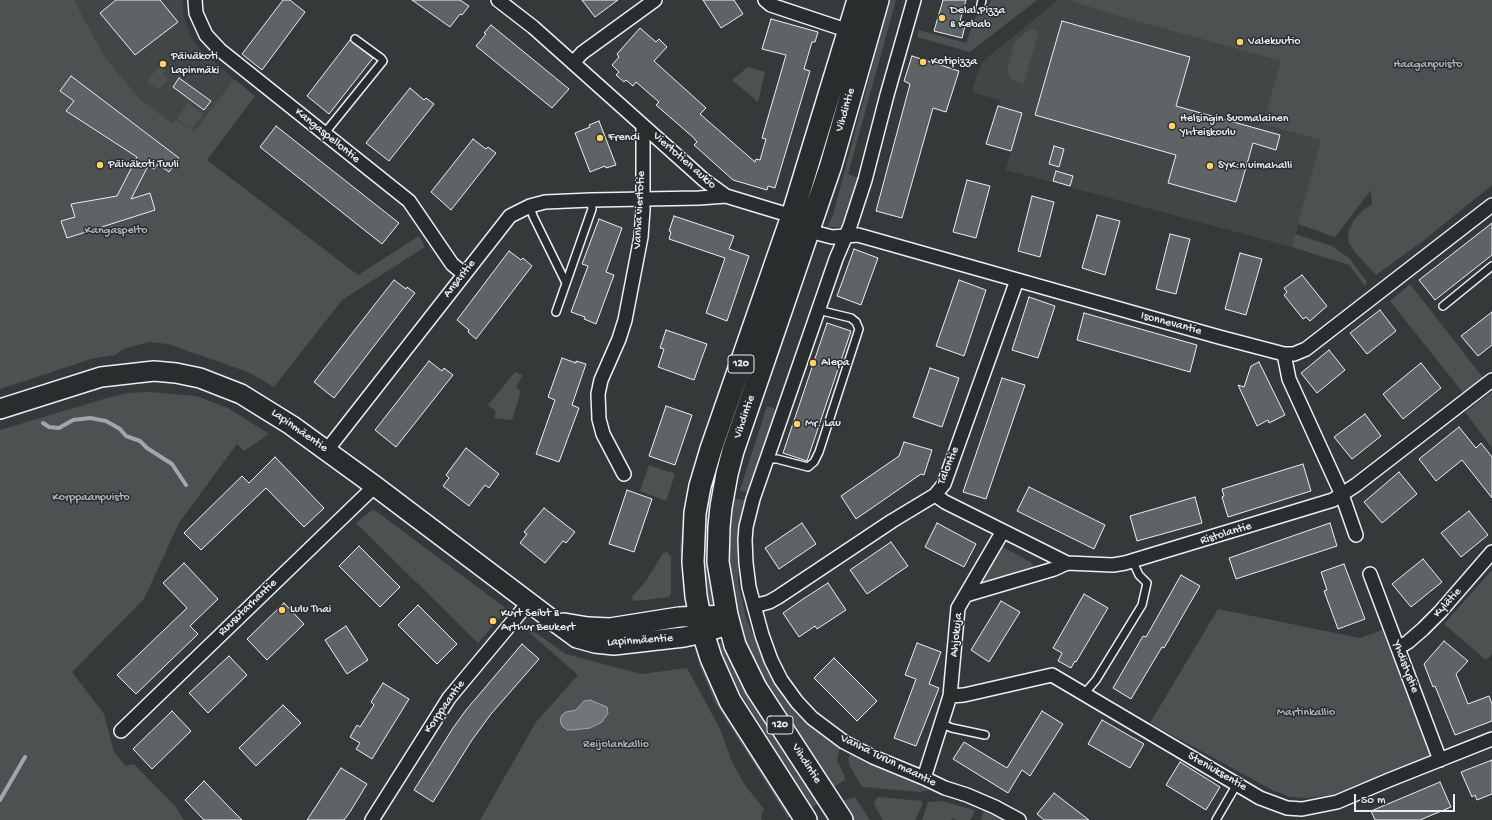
<!DOCTYPE html>
<meta charset="utf-8">
<style>
body{margin:0}
#map{position:relative;width:1492px;height:820px;overflow:hidden;background:#35393a;font-family:"Gochi Hand",sans-serif}
canvas{display:block}
.scale{position:absolute;left:1354px;top:794px;width:101px;height:18px;box-sizing:border-box;border:2px solid #e8f1f8;border-top:0;padding-left:5px;font-size:12px;line-height:14px;white-space:nowrap;color:#e8f1f8;-webkit-text-stroke:3px #2a2d2e;paint-order:stroke}
</style>
<div id="map">
<canvas width="1492" height="820"></canvas>
<div class="scale">50 m</div>
</div>
<script>
const g = document.querySelector('canvas').getContext('2d');
g.lineJoin = 'round';
function fill(path, color) { g.fillStyle = color; g.fill(path, 'evenodd'); }
const toPath = rows => new Path2D(rows.map(r => 'M' + r).join(''));
function trace(path, color, width, dash) { g.strokeStyle = color; g.lineWidth = width; g.lineCap = dash ? 'butt' : 'round'; g.setLineDash(dash || []); g.stroke(path); }
function drawText(font, color, halo, rows, align = 'center') {
  g.font = font + ' "Gochi Hand",sans-serif'; g.lineWidth = 3; g.setLineDash([]); g.textBaseline = 'middle'; g.strokeStyle = halo; g.fillStyle = color; for (const [text, x, y, turn = 0] of rows) {
    g.save(); g.translate(x, y); g.rotate((+turn || 0) * Math.PI / 180); g.textAlign = isNaN(turn) ? turn : align; if (halo) g.strokeText(text, 0, 0); g.fillText(text, 0, 0); g.restore();
  }
}
fill(toPath([
 [74,0,183,0,183,14,192,39,202,51,234,79,194,132,176,120,173,124,140,99,104,56],
 [1058,0,1203,0,1346,42,1317,159,1292,247,1006,170,1022,113,998,106,1000,100,972,92,978,72,983,61]
]), '#424647');
fill(toPath([
 [0,0,74,0,104,56,140,99,172,123,176,120,191,130,177,118,188,103,203,114,191,130,194,132,234,79,255,96,207,160,358,275,419,236,425,247,342,300,274,387,248,372,168,344,149,342,123,349,115,355,91,359,0,389],
 [887,0,896,0,848,174,859,178,845,221,841,227,827,227,833,215,871,71],
 [991,0,1037,0,970,52,917,37,919,30,966,43,974,19,985,10],
 [1068,0,1492,0,1492,185,1423,241,1376,275,1355,252,1349,243,1348,232,1354,220,1364,209,1372,205,1371,190,1335,237,1298,224,1321,140,1263,124,1281,61,1112,14],
 [1030,29,1039,31,1024,84,1012,80,1007,71,1014,42],
 [160,65,166,70,162,74,168,79,158,90,147,81],
 [748,67,765,72,758,102,732,80],
 [1295,234,1332,246,1345,255,1350,259,1367,282,1365,286,1349,265,1292,247],
 [1410,284,1484,379,1464,394,1390,301],
 [515,372,523,375,516,387,521,391,512,420,494,418,496,411,488,405],
 [149,392,196,396,228,408,269,434,244,451,237,444,179,523,144,599,72,672,104,714,114,752,126,766,134,764,176,807,184,820,0,820,0,430,107,398,127,393],
 [1492,392,1492,448,1465,412],
 [767,406,778,410,749,493,740,490],
 [649,465,675,474,666,501,640,491],
 [709,492,715,494,716,604,714,609,709,609,704,568,705,526],
 [729,498,745,500,738,527,738,582,746,618,764,660,786,697,840,746,837,761,844,775,845,780,834,787,766,685,751,655,739,624,727,559],
 [372,510,376,511,504,607,506,611,478,643,356,523],
 [684,510,688,511,686,592,683,592,680,547],
 [1003,547,1032,563,1033,567,985,582,983,579],
 [667,552,671,557,671,593,669,597,635,601,633,600,632,597,646,581,663,553],
 [1492,570,1492,654,1486,660,1444,624],
 [1218,609,1360,638,1382,630,1431,757,1332,795,1306,798,1290,797,1272,790,1150,723],
 [524,628,530,629,566,654,641,674,687,668,720,729,732,762,745,785,764,809,761,817,762,820,480,820,536,722,578,675],
 [722,642,725,643,819,803,811,808,734,683,719,647,719,644],
 [703,663,792,816,788,818,715,702,699,664],
 [851,752,912,778,929,790,919,792,862,787,850,766,848,759],
 [855,797,870,820,853,820,841,801],
 [878,797,922,801,922,805,915,820,883,820,875,806,874,802],
 [942,801,974,810,973,816,970,820,956,820,953,818,951,820,922,820,928,802],
 [984,810,1005,820,981,820]
]), '#4d5152');
const water = toPath([
 [590,700,607,707,608,713,602,722,590,728,573,730,567,730,562,726,560,720,562,715,566,712,576,710,584,701,590,700]
]);
fill(water, '#707579');
trace(water, '#a0a7ac', 1);
trace(toPath([
 [43,423,49,427,59,428,73,420,90,418,106,421,120,429,126,436,140,441,147,448,172,464,186,485],
 [0,800,25,757]
]), '#a0a7ac', 4);
const building = toPath([
 [116,0,160,0,178,22,135,55,100,13,116,0],
 [283,0,290,0,305,12,262,70,242,54,283,0],
 [412,0,460,0,469,6,462,15,460,14,450,27,412,0],
 [582,0,618,0,595,17,582,0],
 [703,0,734,0,743,14,721,28,703,0],
 [943,0,966,0,960,21,966,22,962,38,934,31,943,0],
 [771,19,818,32,815,42,812,42,804,69,810,71,775,188,768,186,767,190,733,180,694,145,697,142,694,138,656,105,659,102,636,82,633,86,626,80,624,82,616,75,619,72,612,65,619,57,617,54,640,28,656,42,659,39,667,47,654,61,706,108,700,114,755,162,756,159,760,160,766,139,762,138,786,55,762,49,771,19],
 [1062,21,1190,57,1176,106,1280,135,1276,150,1253,143,1236,202,1168,183,1176,155,1035,115,1062,21],
 [491,25,569,89,552,108,476,46,486,34,484,33,491,25],
 [350,40,373,58,329,114,307,96,350,40],
 [912,56,959,71,946,112,933,108,902,218,876,211,910,84,904,81,912,56],
 [71,76,179,158,169,172,158,164,154,169,148,166,131,199,150,193,155,210,67,238,61,221,75,217,71,204,117,196,137,157,66,111,74,101,60,91,71,76],
 [179,78,211,101,204,110,173,87,179,78],
 [410,88,424,100,426,98,434,104,389,161,366,143,410,88],
 [998,106,1022,113,1011,151,986,144,998,106],
 [599,121,616,165,606,168,605,166,590,172,575,133,590,127,589,125,599,121],
 [276,126,399,223,382,244,260,147,276,126],
 [473,139,486,149,488,147,496,153,451,210,431,192,473,139],
 [1054,146,1064,149,1059,167,1049,164,1054,146],
 [1056,171,1073,176,1070,186,1053,181,1056,171],
 [967,180,990,186,976,238,953,232,967,180],
 [1032,196,1054,202,1040,257,1018,251,1032,196],
 [1097,215,1120,221,1105,275,1082,268,1097,215],
 [674,216,734,236,729,249,749,256,727,321,706,313,725,258,669,239,671,232,669,231,674,216],
 [599,219,622,228,606,272,614,275,596,324,584,319,585,317,571,312,588,266,582,264,599,219],
 [1492,223,1492,255,1435,300,1419,280,1492,223],
 [1170,234,1190,239,1176,294,1156,289,1170,234],
 [854,249,878,258,861,305,837,296,854,249],
 [509,251,521,260,523,258,532,266,476,339,468,332,469,330,457,320,509,251],
 [1240,253,1262,259,1246,315,1225,309,1240,253],
 [1302,275,1327,306,1310,321,1306,317,1303,319,1284,295,1287,292,1284,288,1302,275],
 [394,280,406,289,407,287,415,293,334,398,314,382,394,280],
 [959,280,986,290,964,356,936,346,959,280],
 [1029,297,1055,306,1038,358,1012,350,1029,297],
 [1380,310,1396,331,1367,354,1350,333,1380,310],
 [1492,312,1492,345,1478,356,1461,336,1492,312],
 [1084,313,1197,345,1190,372,1077,340,1084,313],
 [827,323,851,331,807,461,783,453,827,323],
 [666,330,707,344,694,380,658,367,664,349,660,348,666,330],
 [1329,350,1345,370,1317,393,1301,373,1329,350],
 [562,358,576,363,576,361,586,364,572,405,579,408,559,462,536,454,555,400,548,397,562,358],
 [429,361,442,371,444,368,453,375,396,447,375,430,429,361],
 [1259,362,1285,415,1269,423,1268,420,1257,426,1238,385,1244,387,1251,366,1259,362],
 [1421,363,1441,388,1403,419,1383,394,1421,363],
 [930,368,959,378,942,427,913,417,930,368],
 [1002,378,1025,385,986,499,963,492,1002,378],
 [666,406,692,415,675,465,649,456,666,406],
 [1365,414,1381,436,1352,459,1334,437,1365,414],
 [1459,427,1476,448,1481,443,1492,457,1492,498,1462,460,1436,481,1419,459,1459,427],
 [904,442,932,450,924,475,921,474,856,519,841,496,899,456,904,442],
 [466,448,499,474,489,488,485,485,469,506,443,486,449,478,446,475,466,448],
 [275,457,324,508,304,527,266,488,201,550,184,533,242,476,249,483,275,457],
 [1303,464,1311,491,1228,517,1222,497,1224,496,1222,489,1303,464],
 [1399,472,1417,494,1382,523,1364,502,1399,472],
 [1029,487,1105,525,1094,549,1017,511,1029,487],
 [627,490,652,499,634,552,609,544,627,490],
 [1195,497,1202,523,1137,541,1130,516,1195,497],
 [544,508,575,532,566,543,563,541,545,563,520,543,527,534,524,532,544,508],
 [1469,511,1488,535,1461,557,1441,533,1469,511],
 [802,523,816,544,779,569,765,548,802,523],
 [937,523,976,544,964,567,925,547,937,523],
 [1330,523,1337,546,1236,579,1229,558,1330,523],
 [891,542,908,566,867,594,850,570,891,542],
 [359,546,400,587,380,607,339,566,359,546],
 [1423,559,1442,582,1411,607,1392,584,1423,559],
 [184,563,218,599,190,626,198,634,136,694,117,675,187,608,163,583,184,563],
 [1344,564,1365,619,1338,629,1324,591,1327,590,1321,572,1344,564],
 [1181,575,1200,586,1164,648,1162,647,1131,699,1113,688,1143,636,1146,637,1181,575],
 [828,583,846,610,817,629,815,626,799,637,783,613,803,599,828,583],
 [1084,594,1108,608,1076,662,1075,661,1071,668,1058,661,1062,653,1053,648,1084,594],
 [1001,601,1020,612,989,662,971,650,1001,601],
 [284,603,304,624,267,660,247,639,284,603],
 [418,605,457,644,437,664,398,625,418,605],
 [346,626,368,660,347,674,325,640,346,626],
 [1444,641,1468,661,1456,674,1468,704,1489,696,1492,704,1492,721,1455,735,1435,686,1433,687,1424,664,1444,641],
 [917,643,941,652,929,684,939,688,916,746,894,738,916,679,905,675,917,643],
 [522,644,539,659,491,714,472,740,433,802,414,790,453,728,466,710,522,644],
 [229,656,247,675,208,713,189,693,229,656],
 [834,658,877,701,857,721,814,678,834,658],
 [383,683,409,699,372,759,356,749,360,743,350,737,357,725,360,727,374,705,371,702,383,683],
 [283,705,301,723,256,766,239,748,283,705],
 [172,711,191,731,152,769,133,749,172,711],
 [1042,711,1063,724,1030,776,1022,770,1008,793,953,759,964,742,1007,768,1042,711],
 [1102,720,1144,744,1130,768,1088,744,1102,720],
 [1492,760,1492,794,1477,800,1475,795,1472,797,1461,772,1492,760],
 [1180,762,1220,787,1206,810,1166,785,1180,762],
 [341,768,367,784,350,812,344,820,307,820,341,768],
 [204,781,229,807,242,820,204,820,185,800,204,781],
 [1440,782,1451,807,1420,820,1375,820,1371,811,1440,782],
 [1054,793,1089,820,1044,820,1037,814,1054,793]
]);
fill(building, '#5f6365');
trace(building, '#e8f1f8', 1);
const lane = toPath([
 [980,9,982,0],
 [324,134,383,61,381,58,355,39],
 [530,206,533,216,566,283],
 [1443,306,1492,266],
 [556,312,592,209,591,200],
 [767,459,777,459,808,467,814,462,819,452,859,329,856,322,851,318,818,310],
 [1084,694,1096,680,1142,605,1147,583,1139,575,1133,562],
 [942,724,952,728,985,735],
 [1216,820,1237,784]
]);
const street = toPath([
 [195,0,196,13,206,35,220,50,409,201,452,264,464,274],
 [498,0,533,27,704,180,726,196,792,216],
 [765,0,771,5,849,31],
 [914,0,887,95,865,180,850,226,836,259,753,499,746,527,745,540,746,563,749,587,762,635,771,660,781,680,797,702,812,718,844,742,873,757,924,778,945,788,967,795,995,807,1019,820],
 [573,63,582,53,655,0],
 [809,231,832,237,858,235,1219,337,1284,354,1294,354,1306,349,1492,205],
 [1284,354,1289,379,1342,495,1356,535],
 [327,450,510,216,530,206,545,202,591,200,699,198,726,196],
 [624,474,603,434,599,419,598,394,601,380,619,339,625,320,641,237,643,210,643,126],
 [935,495,945,502,1067,563,1113,565,1125,563,1333,500,1356,485,1492,380],
 [1370,574,1440,760],
 [966,595,1054,569,1067,563],
 [754,606,769,602,778,597,892,521,935,495,944,484,1017,280],
 [1398,648,1408,642,1423,629,1440,612,1492,552],
 [950,696,964,695,1052,675,1260,798,1287,808,1302,809,1337,802,1389,780,1492,739],
 [121,731,375,486],
 [924,778,950,696,958,608,1003,531],
 [372,820,449,698,529,602]
]);
const secondary = toPath([
 [0,409,101,377,154,371,176,373,200,378,241,394,291,425,375,486,555,622,577,638,595,643,614,645,684,637,703,633,729,624],
 [564,623,588,627,610,628,679,617,727,615]
]);
const primary = toPath([
 [806,820,730,701,711,658,703,633,696,596,693,562,695,513,700,486,711,449,792,216,858,0],
 [842,820,756,688,735,645,727,615,718,562,719,527,721,507,727,474,733,451,831,165,878,0]
]);
trace(lane, '#e8f1f8', 10);
trace(street, '#e8f1f8', 16);
trace(secondary, '#e8f1f8', 22);
trace(primary, '#e8f1f8', 24);
trace(lane, '#2a2d2e', 7);
trace(street, '#2a2d2e', 13);
trace(secondary, '#2a2d2e', 19);
trace(primary, '#2a2d2e', 21);
for (const [x, y, r, color] of [
 [942,18,4,"#ffd166"],
 [1240,42,4,"#ffd166"],
 [923,62,4,"#ffd166"],
 [163,64,4,"#ffd166"],
 [1172,126,4,"#ffd166"],
 [600,138,4,"#ffd166"],
 [100,165,4,"#ffd166"],
 [1210,166,4,"#ffd166"],
 [813,363,4,"#ffd166"],
 [797,424,4,"#ffd166"],
 [282,610,4,"#ffd166"],
 [493,621,4,"#ffd166"]
]) { const dot = new Path2D(); dot.arc(x, y, r, 0, 2 * Math.PI); g.fillStyle = color; g.fill(dot); trace(dot, '#2a2d2e', 1.5); }
for (const [x, y, w] of [
 [741,364,26],
 [780,725,26]
]) { const box = new Path2D(); box.roundRect(x - w / 2, y - 9, w, 18, 3); g.fillStyle = '#2a2d2e'; g.fill(box); trace(box, '#e8f1f8', 1); }
drawText('bold 11px', '#e8f1f8', null, [
 ["120",741,364],
 ["120",780,725]
]);
drawText('12px', '#e8f1f8', '#2a2d2e', [
 ["Delal Pizza",950,11],
 ["& Kebab",950,25],
 ["Valekuutio",1248,42],
 ["Päiväkoti",171,57],
 ["Lapinmäki",171,71],
 ["Kotipizza",931,62],
 ["Helsingin Suomalainen",1180,119],
 ["Yhteiskoulu",1180,133],
 ["Frendi",608,138],
 ["Päiväkoti Tuuli",108,165],
 ["SYK:n uimahalli",1218,166],
 ["Alepa",821,363],
 ["Mr. Lau",805,424],
 ["Lulu Thai",290,610],
 ["Kurt Seibt &",501,614],
 ["Arthur Beukert",501,628]
], 'left');
drawText('12px', '#b2b9be', '#2a2d2e', [
 ["Haaganpuisto",1428,65],
 ["Kangaspelto",116,231],
 ["Korppaanpuisto",91,498],
 ["Martinkallio",1306,713],
 ["Reijolankallio",616,745]
]);
drawText('12px', '#e8f1f8', '#2a2d2e', [
 ["Vihdintie",846,110,-74],
 ["Kangaspellontie",327,136,39],
 ["Viertotien aukio",684,161,41],
 ["Vanha viertotie",640,210,-87],
 ["Ansaritie",460,279,-52],
 ["Isonnevantie",1171,324,15],
 ["Vihdintie",745,417,-71],
 ["Lapinmäentie",299,431,35],
 ["Talontie",949,466,-68],
 ["Ristolantie",1226,534,-17],
 ["Kylätie",1448,603,-48],
 ["Ruusutarhantie",248,608,-44],
 ["Ahjokuja",957,635,-84],
 ["Lapinmäentie",640,641,-4],
 ["Yhdistystie",1405,667,69],
 ["Korppaantie",445,707,-55],
 ["Vanha Turun maantie",888,761,26],
 ["Vihdintie",806,764,57],
 ["Steniuksentie",1217,772,30]
]);
</script>
